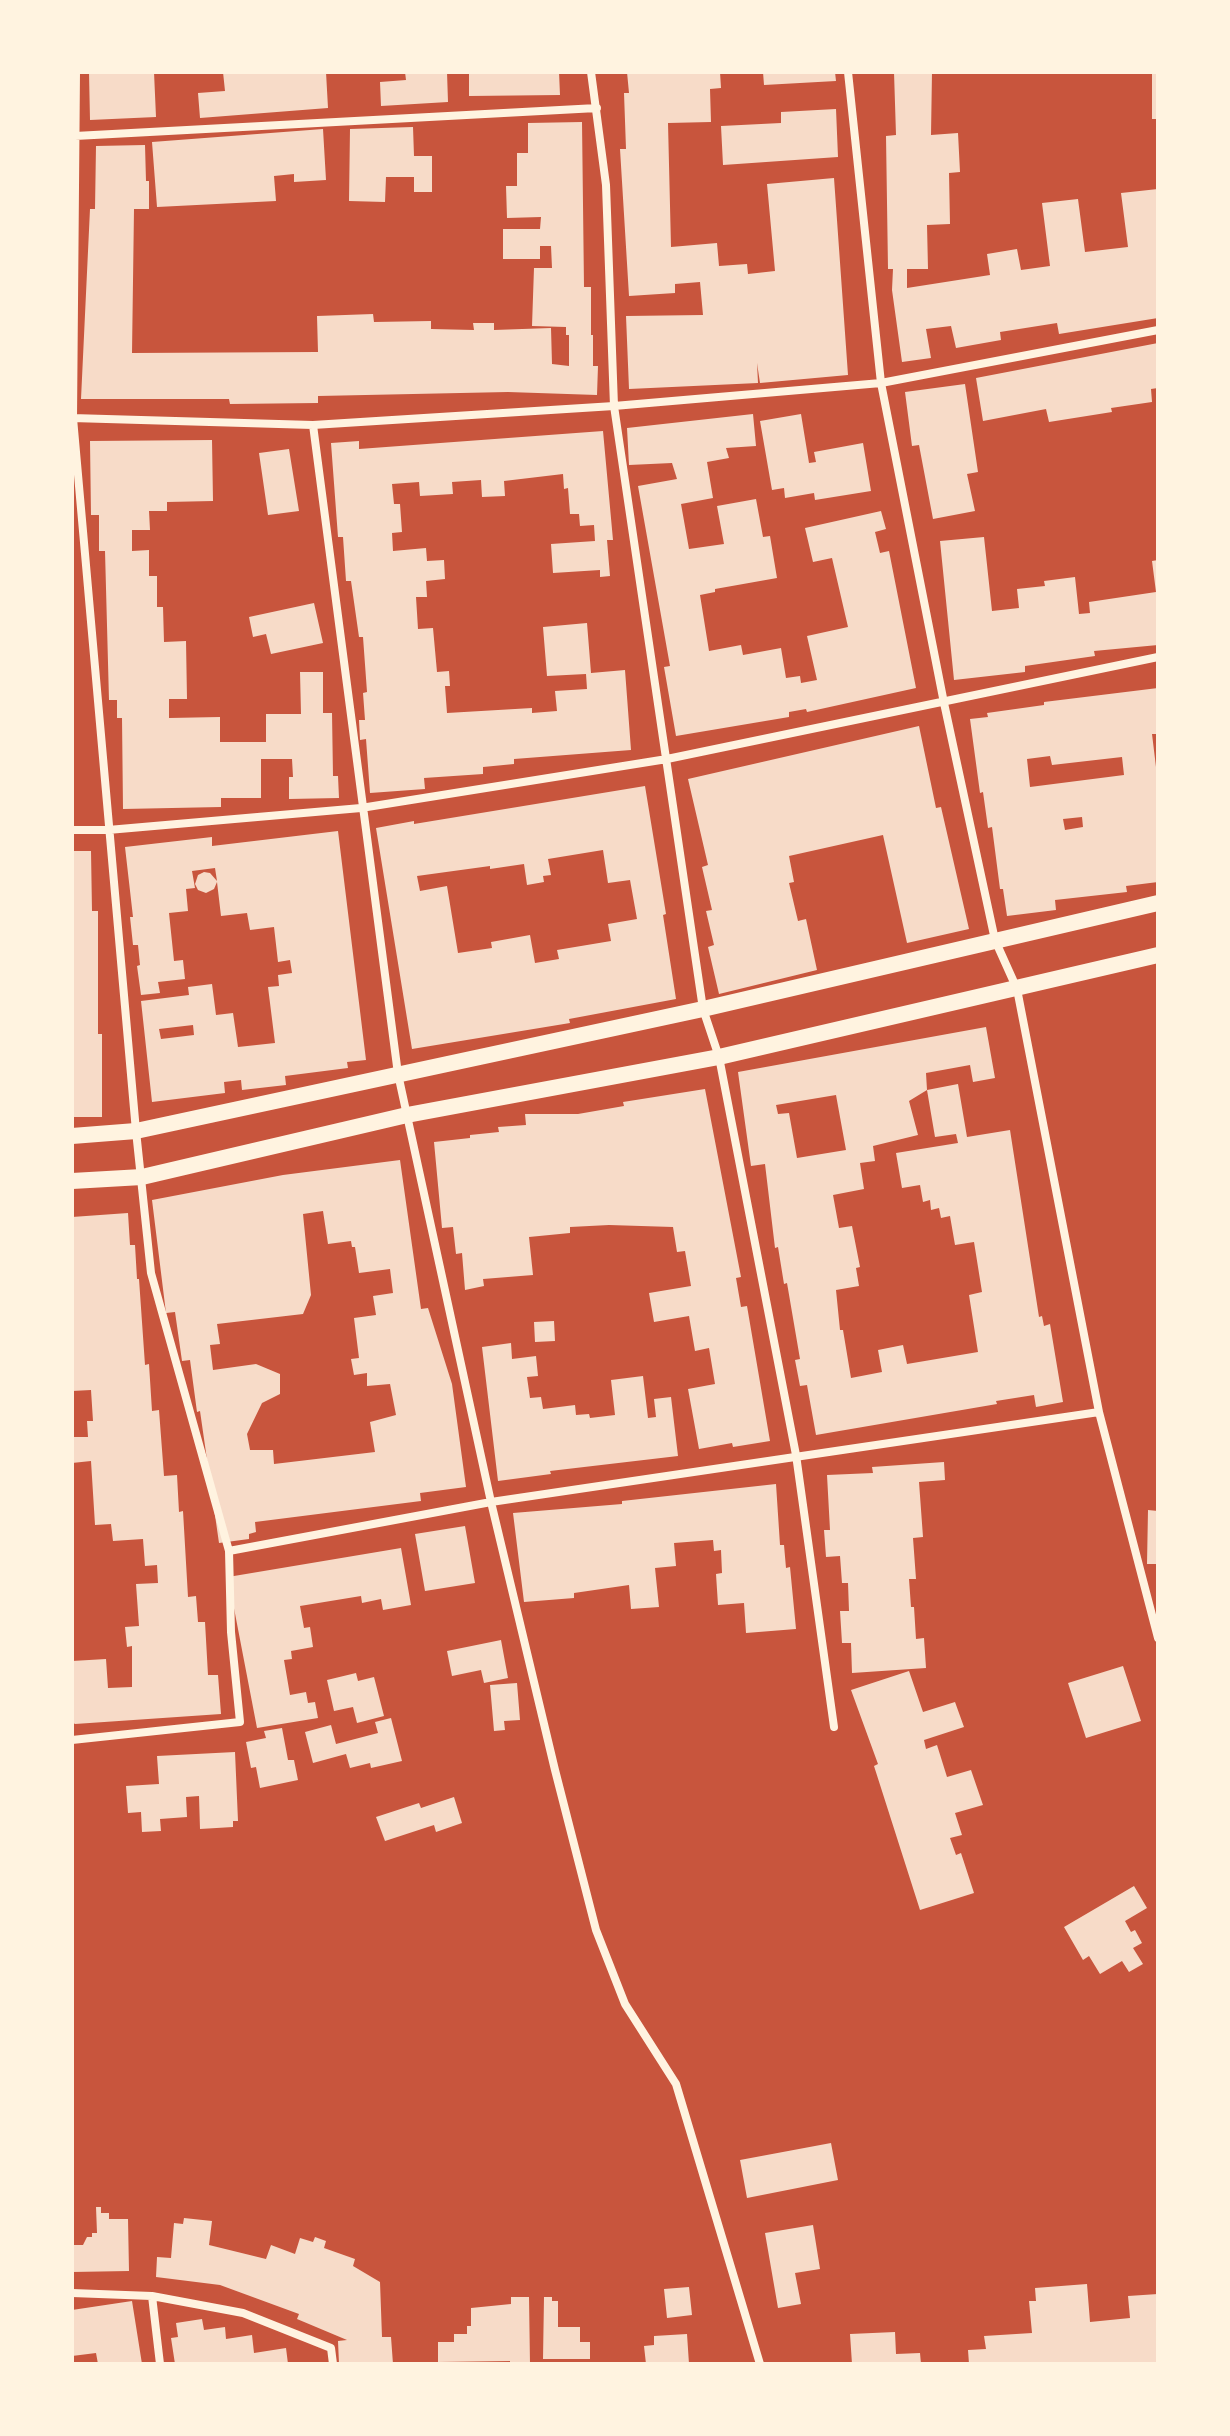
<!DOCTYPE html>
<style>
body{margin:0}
#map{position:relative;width:1230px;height:2436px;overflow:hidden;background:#c8553d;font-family:Karla,sans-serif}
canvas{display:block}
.frame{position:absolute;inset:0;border:74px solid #fff3e0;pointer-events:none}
</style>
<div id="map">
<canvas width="1230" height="2436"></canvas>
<div class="frame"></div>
</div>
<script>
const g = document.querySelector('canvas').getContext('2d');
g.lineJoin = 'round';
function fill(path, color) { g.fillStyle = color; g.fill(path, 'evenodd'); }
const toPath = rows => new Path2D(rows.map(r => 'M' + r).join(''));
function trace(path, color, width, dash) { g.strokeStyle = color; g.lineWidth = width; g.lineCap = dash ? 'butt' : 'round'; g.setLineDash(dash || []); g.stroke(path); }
fill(toPath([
 [89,72,154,72,156,117,90,120],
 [223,72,263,72,263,74,326,72,328,108,200,118,198,93,225,91],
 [405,72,447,72,448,102,381,106,380,82,406,80],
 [469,72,559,72,560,95,469,96],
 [627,72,720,72,721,88,710,89,711,122,668,123,671,247,717,243,719,266,747,264,748,274,775,271,767,184,834,178,848,375,760,383,757,363,758,383,629,389,626,316,703,315,700,282,675,284,675,293,629,296,620,149,626,149,624,93,629,93],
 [763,72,835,72,836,81,764,85],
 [894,72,932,72,931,135,958,133,960,172,949,173,950,224,927,225,928,269,907,269,907,288,990,275,987,254,1017,249,1021,270,1050,266,1042,203,1078,199,1085,252,1128,247,1121,193,1158,189,1158,318,1059,334,1057,323,1000,332,1001,340,956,348,951,326,926,329,931,358,902,362,892,290,893,269,888,269,886,136,896,135],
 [1152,72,1158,72,1158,119,1152,119],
 [836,109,838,157,723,165,721,126,781,123,781,112],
 [582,122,584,287,591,287,591,335,593,335,593,366,598,366,597,395,508,392,318,396,318,403,230,404,229,399,81,399,90,209,95,209,96,146,145,145,146,181,149,181,149,209,134,209,132,353,318,352,317,316,373,314,374,322,431,321,431,329,474,330,473,323,494,323,494,330,551,328,552,364,569,366,569,335,566,335,566,327,532,326,534,268,552,268,551,246,540,246,540,259,503,259,503,229,540,229,541,217,507,218,506,186,517,186,517,153,528,153,528,123],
 [413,127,414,156,432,156,432,192,414,192,414,177,386,177,385,202,349,201,350,129],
 [323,129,326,180,294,182,294,174,274,176,276,201,157,207,152,142],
 [1158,343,1158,388,1151,389,1152,402,1111,408,1112,412,1049,422,1046,409,983,421,976,378],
 [965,384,978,472,967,474,975,511,933,519,919,445,912,446,905,392],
 [753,414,756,446,726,448,729,458,707,462,713,498,681,504,689,549,724,544,717,506,756,499,763,537,770,536,777,578,715,589,715,592,700,595,709,651,741,645,743,655,781,648,786,678,800,676,801,683,817,680,807,636,848,627,832,558,813,562,805,528,881,511,886,529,875,532,880,553,889,551,916,688,807,712,806,709,789,712,789,717,676,736,664,667,670,666,638,486,677,479,672,463,629,465,627,428],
 [801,414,809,463,816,462,814,452,863,443,871,491,815,500,814,493,785,498,784,488,772,490,760,421],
 [603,431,613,540,607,540,610,576,600,577,600,570,553,573,551,544,595,541,594,525,580,526,579,514,570,514,568,488,564,489,563,474,504,481,505,496,482,497,481,480,452,482,453,494,420,496,419,482,392,484,394,504,400,504,402,532,392,533,393,551,426,548,427,561,444,560,445,579,426,581,427,597,416,597,418,629,433,628,437,672,449,671,450,686,445,686,447,713,532,708,532,713,557,711,555,691,587,689,586,674,547,676,543,627,587,623,591,673,625,670,631,750,514,759,514,764,483,767,483,774,424,778,425,789,370,793,366,739,360,740,359,720,365,720,363,693,367,692,363,637,359,637,351,581,346,581,343,537,338,537,331,443,359,441,359,449],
 [212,440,213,501,167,502,167,511,149,511,150,530,132,530,132,551,149,550,149,576,157,576,157,607,163,607,164,642,186,641,187,699,169,699,169,718,220,717,220,742,266,742,266,714,301,714,300,672,323,672,323,713,332,713,333,776,338,776,339,798,289,799,289,777,293,777,292,759,261,759,261,798,221,798,221,807,123,809,122,718,117,718,117,700,109,700,105,551,99,551,99,515,91,515,90,441],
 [289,449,299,511,268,515,259,453],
 [984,537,992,611,1019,608,1017,589,1045,586,1044,581,1075,577,1079,614,1090,613,1089,602,1156,592,1152,561,1158,560,1158,645,1094,651,1095,656,1025,666,1025,672,954,680,940,541],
 [314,603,323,643,271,654,266,634,253,637,249,617],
 [1158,688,1158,734,1152,734,1156,767,1158,767,1158,882,1126,886,1127,892,1055,900,1056,910,1007,916,1003,889,1000,889,992,827,988,828,983,792,980,793,970,719,988,717,987,713,1044,705,1044,702],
 [1050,756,1052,765,1122,757,1124,775,1030,787,1027,759],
 [1082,817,1083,827,1065,830,1063,819],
 [919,726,936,808,941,807,969,929,907,943,883,835,789,856,794,882,789,883,798,921,806,919,817,970,719,994,708,947,714,945,706,911,712,910,702,867,708,865,688,779],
 [645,786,666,914,663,915,676,999,569,1019,570,1023,412,1049,376,828,414,821,414,824],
 [603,850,608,883,630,880,637,919,608,924,611,941,557,950,559,959,535,963,530,935,491,942,492,948,458,953,447,886,420,891,417,876,490,866,490,869,524,864,527,885,544,882,543,876,551,875,548,859],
 [338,831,366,1060,347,1062,348,1068,285,1076,286,1085,242,1090,241,1080,224,1082,225,1093,152,1102,141,1001,189,995,188,987,212,984,216,1015,233,1013,238,1047,275,1043,268,987,279,986,278,975,292,973,290,960,278,962,274,927,250,930,247,913,221,916,217,882,214,889,206,893,198,890,195,884,198,875,204,872,210,873,217,881,215,868,192,871,195,888,186,889,188,911,169,913,174,961,183,960,185,979,158,982,160,993,141,995,137,966,140,965,138,945,133,945,130,917,133,917,125,847,212,837,212,846],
 [193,1025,194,1035,161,1039,159,1029],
 [72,851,91,851,92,911,98,911,98,1034,102,1034,102,1117,72,1117],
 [986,1027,995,1078,973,1082,970,1065,926,1073,927,1090,958,1084,967,1137,1010,1130,1039,1317,1042,1316,1044,1326,1050,1324,1063,1402,1036,1407,1034,1395,996,1401,997,1404,816,1435,807,1385,800,1386,795,1360,800,1359,787,1283,784,1284,778,1247,775,1248,765,1164,751,1166,738,1072],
 [927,1090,935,1137,956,1134,958,1143,896,1153,902,1188,920,1185,923,1202,930,1200,931,1210,939,1208,941,1218,950,1216,955,1245,974,1242,982,1292,969,1295,978,1352,907,1364,903,1345,878,1350,882,1372,851,1378,843,1330,840,1330,836,1290,859,1286,856,1268,860,1267,852,1226,839,1228,833,1195,864,1189,860,1163,875,1161,873,1146,918,1135,909,1101],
 [836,1095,846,1150,797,1158,789,1113,778,1114,776,1105],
 [705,1089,741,1277,736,1278,741,1307,747,1306,770,1441,733,1447,732,1443,699,1449,688,1389,715,1384,709,1348,695,1351,689,1316,654,1322,649,1293,691,1286,685,1251,677,1252,673,1227,609,1225,570,1227,570,1233,529,1237,533,1275,483,1279,484,1286,465,1290,462,1253,456,1254,453,1227,442,1228,434,1142,470,1138,470,1135,499,1132,498,1127,526,1125,525,1114,578,1114,624,1106,623,1102],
 [400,1160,421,1309,428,1308,452,1384,466,1487,420,1493,421,1501,255,1522,256,1532,249,1534,249,1539,219,1543,200,1411,197,1412,190,1360,182,1361,175,1312,166,1313,152,1200,283,1175],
 [323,1211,328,1244,351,1241,352,1247,355,1247,359,1273,390,1269,393,1293,373,1296,376,1315,354,1318,359,1358,351,1359,354,1375,367,1373,367,1386,390,1384,396,1415,370,1422,375,1452,274,1464,273,1450,250,1450,247,1434,262,1403,280,1394,280,1374,256,1364,213,1370,210,1345,220,1344,217,1324,303,1314,311,1295,303,1214],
 [128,1213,130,1245,135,1245,137,1279,139,1279,145,1365,149,1364,152,1411,159,1410,164,1476,177,1475,179,1512,183,1511,188,1597,196,1596,198,1622,205,1622,208,1675,218,1675,221,1714,75,1724,72,1722,72,1661,106,1659,108,1688,132,1687,132,1646,127,1647,125,1627,139,1626,136,1584,158,1583,157,1565,145,1566,143,1539,113,1541,111,1524,95,1525,91,1461,72,1463,72,1437,88,1437,87,1421,93,1421,91,1390,72,1391,72,1217],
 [554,1321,555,1341,535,1342,534,1322],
 [511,1343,512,1359,536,1356,538,1376,527,1377,530,1398,541,1397,543,1409,575,1405,576,1415,589,1414,590,1418,615,1415,611,1380,643,1376,648,1418,656,1417,654,1399,671,1397,678,1456,550,1471,551,1474,498,1481,482,1347],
 [944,1462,945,1480,919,1482,923,1537,913,1538,916,1579,909,1579,911,1607,914,1607,916,1639,924,1638,926,1668,852,1673,851,1643,842,1643,840,1611,849,1611,848,1583,842,1583,840,1556,826,1557,824,1530,830,1530,827,1475,873,1473,872,1467],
 [776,1484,780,1545,784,1545,786,1568,790,1567,796,1629,746,1633,744,1603,718,1605,716,1574,722,1573,721,1550,714,1551,713,1540,674,1543,676,1566,655,1568,659,1607,631,1609,629,1585,574,1593,574,1598,524,1602,513,1513,622,1504,622,1501],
 [1148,1510,1158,1511,1158,1564,1147,1564],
 [465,1526,475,1583,425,1591,415,1534],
 [401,1548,411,1605,383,1610,381,1599,362,1603,361,1596,300,1606,304,1628,310,1627,313,1647,291,1651,292,1659,284,1660,290,1695,306,1692,308,1703,315,1702,318,1718,257,1728,228,1577],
 [501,1640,508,1678,484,1683,481,1670,452,1676,447,1651],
 [1123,1666,1141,1721,1086,1738,1068,1683],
 [909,1671,923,1712,955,1702,964,1727,924,1740,926,1749,937,1745,947,1777,971,1770,983,1805,955,1813,962,1835,950,1838,956,1855,961,1853,974,1893,920,1910,874,1766,878,1764,851,1690],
 [356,1673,358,1681,374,1677,384,1716,357,1723,353,1707,334,1711,327,1680],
 [517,1683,520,1720,504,1721,505,1730,494,1731,490,1685],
 [391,1718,402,1761,371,1768,370,1763,350,1768,346,1754,313,1763,305,1732,331,1725,336,1744,378,1733,375,1722],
 [282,1728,288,1760,294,1760,298,1780,260,1788,256,1767,251,1768,246,1742,266,1738,264,1731],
 [235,1752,238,1821,233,1821,233,1827,200,1829,199,1796,186,1797,187,1817,160,1819,161,1831,142,1832,141,1812,128,1813,126,1786,159,1784,157,1756],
 [454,1797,462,1823,436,1832,434,1825,385,1841,376,1817,419,1803,421,1808],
 [1134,1886,1147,1908,1125,1921,1131,1932,1135,1930,1142,1943,1133,1948,1143,1964,1129,1972,1122,1961,1100,1974,1089,1956,1083,1960,1064,1927],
 [831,2143,838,2180,747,2198,740,2160],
 [96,2207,101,2207,101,2213,109,2213,109,2219,128,2219,129,2271,72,2272,72,2245,83,2245,87,2237,92,2237,92,2233,97,2233],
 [184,2218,212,2221,209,2245,266,2259,271,2245,295,2254,300,2238,313,2242,315,2237,326,2241,324,2248,355,2259,353,2266,380,2282,382,2337,391,2337,393,2364,339,2364,338,2341,347,2340,297,2319,299,2314,220,2285,156,2277,157,2257,171,2258,174,2223,183,2224],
 [813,2225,820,2269,795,2273,801,2304,778,2308,765,2233],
 [1087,2284,1090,2322,1130,2318,1128,2296,1158,2294,1158,2364,969,2364,968,2350,986,2349,984,2336,1032,2333,1029,2301,1036,2301,1035,2288],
 [689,2287,692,2315,667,2318,664,2289],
 [511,2297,529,2297,530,2364,510,2364,510,2361,438,2362,438,2342,454,2342,454,2334,467,2334,467,2326,471,2326,471,2308,511,2304],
 [544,2297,552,2297,552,2301,558,2301,558,2327,580,2327,580,2342,590,2342,590,2359,543,2359],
 [132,2301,142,2364,98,2364,96,2353,72,2356,72,2310],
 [202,2319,204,2330,225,2327,226,2339,252,2335,254,2353,286,2348,288,2364,175,2364,171,2338,178,2337,176,2323],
 [895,2332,896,2354,920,2353,921,2364,852,2364,850,2334],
 [687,2334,689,2364,646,2364,644,2346,654,2345,654,2336]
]), '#f7dbc8');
trace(toPath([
 [591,72,606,185,614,406,703,1009,719,1057,796,1455,834,1727],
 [848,72,881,383,944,703,995,940,1017,989,1099,1412,1158,1638],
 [75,136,597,108],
 [72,418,313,425,614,406,881,383,1158,330],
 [313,425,398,1074,491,1502,555,1770,596,1930,625,2004,676,2084,760,2364],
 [72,830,108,830,361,808,667,759,1158,657],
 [229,1551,491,1502,1099,1412],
 [72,1740,240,1722,231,1632,229,1551,151,1273,136,1131,73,418,76,72],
 [72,2293,152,2296,243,2313,331,2348,333,2364],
 [152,2296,160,2364]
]), '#fff3e0', 8);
trace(toPath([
 [72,1136,136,1131,703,1009,1158,903],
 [72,1181,142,1177,407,1115,719,1057,1158,955]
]), '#fff3e0', 16);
</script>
